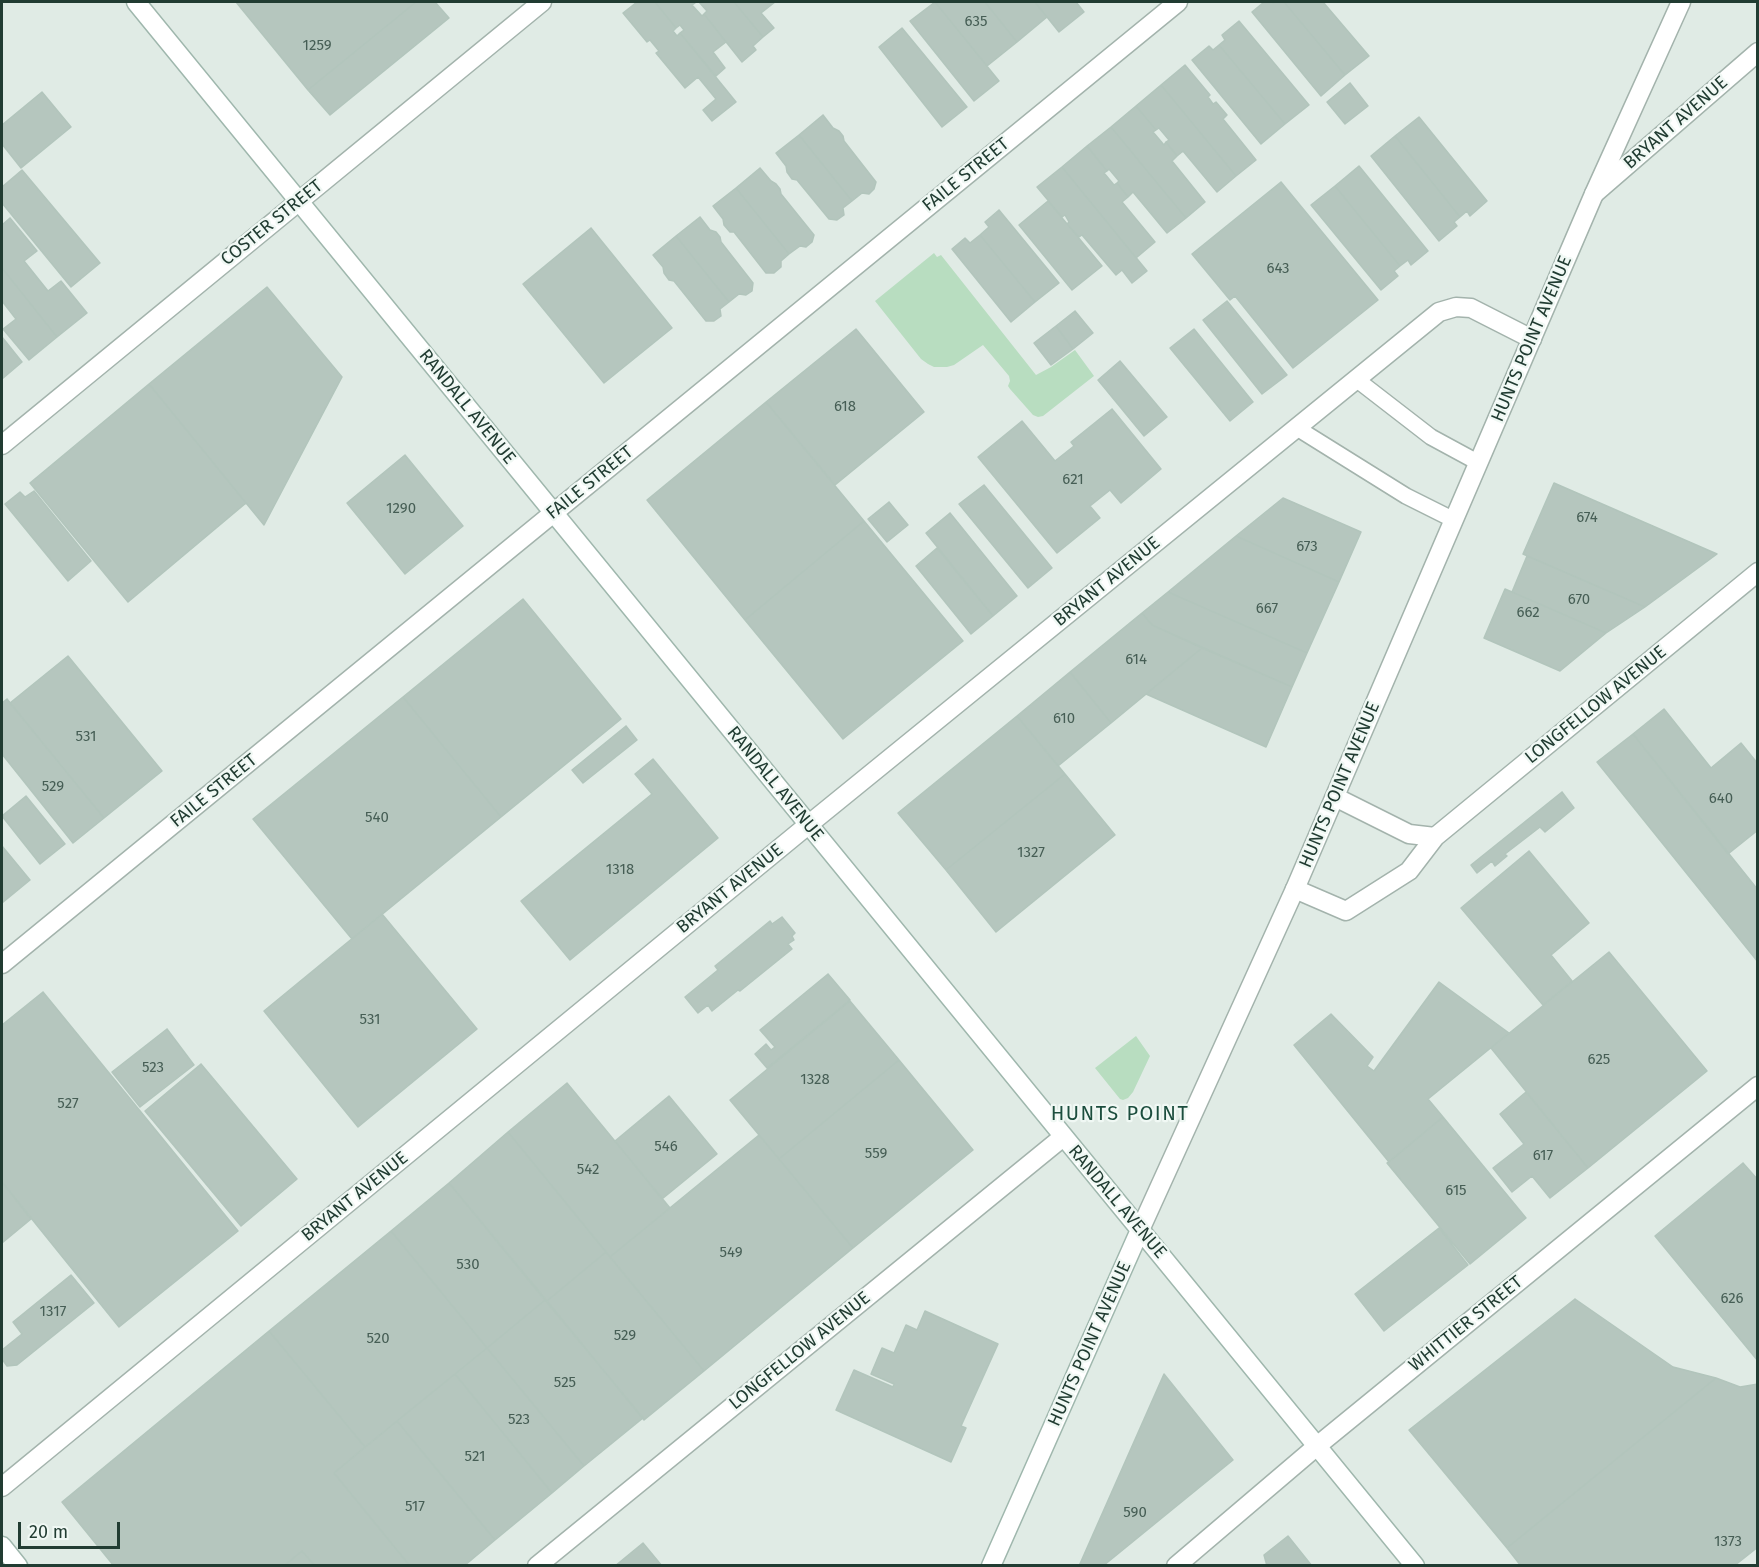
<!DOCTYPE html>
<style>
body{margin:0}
#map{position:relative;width:1759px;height:1567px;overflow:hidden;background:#e0ebe5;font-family:"Fira Sans",sans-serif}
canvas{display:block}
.frame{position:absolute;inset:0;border:3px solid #213c32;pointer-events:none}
.scale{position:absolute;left:18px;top:1522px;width:102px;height:27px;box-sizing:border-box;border:3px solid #213c32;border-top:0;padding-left:8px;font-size:18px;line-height:21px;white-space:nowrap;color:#213c32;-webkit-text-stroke:4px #f0f8f4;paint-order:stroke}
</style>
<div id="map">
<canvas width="1759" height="1567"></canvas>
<div class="frame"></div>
<div class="scale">20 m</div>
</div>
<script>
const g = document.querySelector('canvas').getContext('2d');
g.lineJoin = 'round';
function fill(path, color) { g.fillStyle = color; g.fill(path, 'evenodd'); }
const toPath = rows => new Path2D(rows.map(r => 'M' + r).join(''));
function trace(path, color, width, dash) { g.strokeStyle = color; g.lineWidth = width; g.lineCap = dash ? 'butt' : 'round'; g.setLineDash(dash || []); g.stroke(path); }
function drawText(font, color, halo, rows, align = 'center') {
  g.font = font + ' "Fira Sans",sans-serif'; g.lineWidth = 4.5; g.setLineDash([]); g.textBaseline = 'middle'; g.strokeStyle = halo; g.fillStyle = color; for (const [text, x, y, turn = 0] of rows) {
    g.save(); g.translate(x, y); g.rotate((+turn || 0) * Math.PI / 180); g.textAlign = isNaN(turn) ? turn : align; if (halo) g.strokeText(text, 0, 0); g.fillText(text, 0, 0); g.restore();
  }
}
fill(toPath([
 [934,253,937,257,941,255,1036,375,1051,367,1075,350,1094,376,1043,416,1038,417,1033,415,1010,389,1008,386,1010,381,1009,376,983,345,954,365,947,367,934,367,928,364,921,359,875,301],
 [1136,1036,1150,1056,1133,1092,1128,1098,1123,1100,1120,1099,1095,1068]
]), '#b8ddc0');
const building = toPath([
 [236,2,416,2,308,90,236,2],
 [416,2,435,2,449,18,330,115,308,90,416,2],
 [637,2,655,2,676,28,673,31,677,36,680,33,736,102,712,121,703,110,716,99,698,77,685,88,656,53,659,51,650,40,647,42,623,13,637,2],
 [655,2,694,2,695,3,692,5,702,16,704,14,726,42,713,52,725,68,716,76,680,33,684,30,680,25,676,28,655,2],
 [699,2,734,2,763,37,753,46,756,50,742,62,704,14,707,11,699,2],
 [734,2,775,2,761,13,774,28,763,37,734,2],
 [935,2,999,81,974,101,910,21,935,2],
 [935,2,985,2,1017,42,987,66,935,2],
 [985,2,1035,2,1047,17,1017,42,985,2],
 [1035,2,1076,2,1084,12,1059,32,1035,2],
 [1264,2,1272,2,1273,3,1275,2,1284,2,1345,75,1321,96,1252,12,1264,2],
 [1284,2,1323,2,1369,56,1345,75,1284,2],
 [1239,21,1309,105,1285,124,1219,45,1225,40,1222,35,1239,21],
 [902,28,967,107,942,127,879,47,902,28],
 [1219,45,1285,124,1261,144,1192,60,1209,46,1213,50,1219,45],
 [1185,65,1210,95,1208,97,1213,104,1216,102,1227,115,1223,119,1256,160,1236,176,1161,85,1185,65],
 [1350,83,1368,106,1345,124,1327,102,1350,83],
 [1161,85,1236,176,1217,192,1183,151,1177,156,1166,142,1169,140,1159,128,1156,130,1136,106,1161,85],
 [42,92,71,127,21,168,2,144,2,125,42,92],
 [1136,106,1156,130,1153,132,1164,145,1166,142,1177,156,1172,161,1205,202,1186,218,1111,127,1136,106],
 [823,115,833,128,839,131,843,136,844,141,876,182,874,189,869,194,862,193,852,201,799,135,823,115],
 [1419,117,1487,201,1470,216,1467,211,1460,217,1395,136,1419,117],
 [1111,127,1186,218,1167,233,1133,192,1128,197,1117,183,1119,181,1109,169,1107,171,1087,146,1111,127],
 [799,135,852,201,843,208,844,215,837,220,829,219,797,180,792,179,787,172,786,166,776,153,799,135],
 [1395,136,1460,217,1454,222,1457,226,1439,241,1371,156,1395,136],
 [1087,146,1107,171,1104,173,1114,185,1117,183,1128,197,1122,202,1155,242,1136,258,1062,167,1087,146],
 [1359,166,1428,251,1411,265,1408,260,1400,266,1335,186,1359,166],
 [1062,167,1147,271,1132,283,1122,270,1116,275,1082,235,1079,237,1067,224,1069,222,1065,215,1062,217,1037,187,1062,167],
 [760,168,771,181,776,184,780,189,781,194,814,235,812,242,806,247,800,246,789,254,736,188,760,168],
 [22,170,100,263,71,287,2,203,2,187,22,170],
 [1281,182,1378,300,1293,368,1235,296,1230,300,1192,254,1281,182],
 [1335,186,1400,266,1394,271,1398,276,1381,290,1311,205,1335,186],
 [736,188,789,254,781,261,781,267,774,273,766,273,734,232,730,232,724,225,723,219,713,206,736,188],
 [1048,201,1102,266,1072,290,1019,225,1048,201],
 [999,210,1059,283,1035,302,980,235,989,227,985,222,999,210],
 [700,217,710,230,716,232,720,237,721,242,753,283,752,291,746,295,739,294,729,302,676,236,700,217],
 [10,218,37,251,24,261,48,291,61,281,87,313,57,337,2,268,2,225,10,218],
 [591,228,672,328,604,383,523,284,591,228],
 [980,235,1035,302,1011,322,952,249,965,238,970,243,980,235],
 [676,236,729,302,720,309,721,316,714,321,706,321,674,281,669,280,664,273,663,267,653,255,676,236],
 [2,268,57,337,29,360,3,329,16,319,2,301,2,268],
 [267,287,342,377,264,525,149,384,267,287],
 [1227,301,1287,375,1262,394,1203,320,1227,301],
 [1075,311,1093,333,1073,349,1056,326,1075,311],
 [1056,326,1073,349,1051,365,1034,343,1056,326],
 [856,329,924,412,835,485,766,402,856,329],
 [1194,329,1253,402,1230,421,1170,348,1194,329],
 [2,337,22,362,2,379,2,337],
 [1120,361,1167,417,1144,436,1098,380,1120,361],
 [149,384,246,503,128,602,30,483,149,384],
 [766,402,864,521,745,620,647,500,766,402],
 [1112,409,1161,469,1121,503,1110,490,1090,506,1100,518,1057,553,978,457,1022,421,1055,461,1074,446,1071,442,1112,409],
 [405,455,463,526,405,574,347,503,405,455],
 [1554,483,1717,554,1645,607,1523,554,1554,483],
 [984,485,1052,568,1028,588,959,504,984,485],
 [34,491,91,561,68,581,5,504,20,492,25,497,34,491],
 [1283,498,1361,532,1339,582,1236,536,1283,498],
 [889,502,908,525,887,542,868,519,889,502],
 [950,513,1017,596,993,616,926,533,950,513],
 [864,521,963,641,843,739,745,620,864,521],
 [1236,536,1339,582,1307,653,1168,592,1236,536],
 [937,548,993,616,971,634,916,566,937,548],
 [1527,556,1645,607,1606,633,1512,592,1527,556],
 [1505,589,1512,592,1606,633,1560,671,1484,638,1505,589],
 [1168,592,1307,653,1292,687,1152,625,1142,613,1168,592],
 [523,599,621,719,501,817,403,697,523,599],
 [1142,613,1152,625,1202,648,1111,723,1070,672,1142,613],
 [1202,648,1292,687,1266,747,1146,694,1202,648],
 [68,656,162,771,104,818,10,703,68,656],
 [1070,672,1111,723,1058,766,1017,716,1070,672],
 [403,697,501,817,352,939,253,819,403,697],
 [7,699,104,818,73,843,2,754,2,703,7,699],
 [1664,709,1711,768,1741,743,1758,764,1758,830,1728,854,1633,734,1664,709],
 [1017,716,1065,774,946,870,898,813,1017,716],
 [626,726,637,740,583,783,572,770,626,726],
 [1633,734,1758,890,1758,962,1597,762,1633,734],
 [653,759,718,838,570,960,521,901,652,794,635,774,653,759],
 [1065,774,1115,835,996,932,946,870,1065,774],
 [1562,792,1574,808,1545,832,1540,827,1505,854,1507,856,1495,866,1492,861,1477,873,1471,865,1562,792],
 [26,796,65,844,40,864,2,816,26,796],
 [2,846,30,880,2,903,2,846],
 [1529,851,1589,923,1551,955,1572,981,1543,1005,1461,908,1529,851],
 [382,914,477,1029,358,1127,264,1011,382,914],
 [782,917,795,933,792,936,794,940,788,944,792,949,740,991,738,990,712,1011,708,1005,698,1013,685,997,718,970,715,966,770,921,772,924,782,917],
 [1609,952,1707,1071,1588,1168,1491,1048,1609,952],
 [828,974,850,1000,767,1068,755,1054,766,1044,771,1050,775,1047,760,1030,828,974],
 [1439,982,1509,1033,1428,1099,1443,1117,1389,1162,1294,1045,1331,1014,1373,1057,1367,1066,1374,1071,1439,982],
 [43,992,238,1231,119,1327,2,1182,2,1025,43,992],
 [850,1001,899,1060,779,1159,730,1100,850,1001],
 [167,1029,194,1065,140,1107,112,1072,167,1029],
 [899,1060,973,1150,853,1248,779,1159,899,1060],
 [201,1064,297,1179,241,1226,145,1111,201,1064],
 [567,1083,670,1208,610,1257,508,1132,567,1083],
 [1526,1092,1588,1168,1550,1198,1532,1176,1512,1192,1493,1168,1524,1144,1500,1114,1526,1092],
 [669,1096,717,1154,662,1199,615,1141,669,1096],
 [1443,1117,1526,1218,1470,1264,1387,1163,1443,1117],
 [508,1132,606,1252,547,1301,449,1183,508,1132],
 [759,1135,853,1248,704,1371,610,1257,759,1135],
 [1743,1163,1758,1180,1758,1361,1655,1236,1743,1163],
 [2,1182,31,1219,2,1243,2,1182],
 [449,1183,545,1300,487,1348,391,1231,449,1183],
 [1439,1228,1468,1265,1384,1331,1355,1294,1439,1228],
 [391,1231,487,1348,365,1447,269,1331,391,1231],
 [606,1252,704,1371,644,1420,547,1301,606,1252],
 [71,1275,94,1303,17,1365,7,1366,2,1359,2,1350,22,1334,13,1322,71,1275],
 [1575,1299,1673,1367,1716,1378,1507,1548,1409,1430,1575,1299],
 [545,1300,643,1418,584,1466,487,1348,545,1300],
 [925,1311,998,1344,961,1426,966,1428,951,1462,836,1410,854,1370,893,1387,894,1384,871,1374,882,1348,894,1353,906,1325,917,1330,925,1311],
 [269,1331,365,1447,334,1473,410,1566,315,1566,302,1551,284,1566,114,1566,62,1502,269,1331],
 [487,1348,584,1466,552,1493,455,1374,487,1348],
 [455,1374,552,1493,495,1540,397,1421,455,1374],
 [1164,1374,1233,1460,1103,1566,1079,1566,1164,1374],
 [1716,1378,1740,1387,1758,1384,1758,1547,1734,1566,1521,1566,1507,1548,1716,1378],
 [397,1421,495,1540,464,1566,410,1566,334,1473,397,1421],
 [1288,1536,1312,1566,1267,1566,1264,1555,1288,1536],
 [643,1543,662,1566,615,1566,643,1543],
 [302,1551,315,1566,284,1566,302,1551]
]);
fill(building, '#b5c6be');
trace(building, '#b2c5bc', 1.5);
const service = toPath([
 [1356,379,1431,437,1479,463],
 [1297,428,1406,496,1454,520]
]);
const minor = toPath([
 [1594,194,1758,52],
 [2,445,542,2],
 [1335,797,1409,834,1435,837],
 [1295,889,1346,911,1409,871,1435,837,1758,572],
 [2,964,1178,2],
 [2,1487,808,825,1439,312,1456,307,1471,308,1532,339],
 [537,1566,1063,1137],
 [1176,1566,1317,1446,1758,1086]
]);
const tertiary = toPath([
 [1140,1230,1295,889,1594,194,1681,2]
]);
const secondary = toPath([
 [136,2,1415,1566],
 [2,1546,18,1566],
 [991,1566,1140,1230]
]);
trace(service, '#a3b3ac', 18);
trace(minor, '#a3b3ac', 21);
trace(tertiary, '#a3b3ac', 21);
trace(secondary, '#9fb7ad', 21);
trace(service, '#fff', 15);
trace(minor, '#fff', 18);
trace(tertiary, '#fff', 18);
trace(secondary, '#fff', 18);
drawText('15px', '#465e55', null, [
 ["635",976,22],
 ["1259",317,46],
 ["643",1278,269],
 ["618",845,407],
 ["621",1073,480],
 ["1290",401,509],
 ["674",1587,518],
 ["673",1307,547],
 ["670",1579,600],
 ["667",1267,609],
 ["662",1528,613],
 ["614",1136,660],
 ["610",1064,719],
 ["531",86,737],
 ["529",53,787],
 ["640",1721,799],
 ["540",377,818],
 ["1327",1031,853],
 ["1318",620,870],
 ["531",370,1020],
 ["625",1599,1060],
 ["523",153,1068],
 ["1328",815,1080],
 ["527",68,1104],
 ["546",666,1147],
 ["559",876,1154],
 ["617",1543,1156],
 ["542",588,1170],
 ["615",1456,1191],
 ["549",731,1253],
 ["530",468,1265],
 ["626",1732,1299],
 ["1317",53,1312],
 ["529",625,1336],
 ["520",378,1339],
 ["525",565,1383],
 ["523",519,1420],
 ["521",475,1457],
 ["517",415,1507],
 ["590",1135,1513],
 ["1373",1728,1542]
]);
drawText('18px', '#213c32', '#f0f8f4', [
 ["BRYANT AVENUE",1676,123,-41],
 ["FAILE STREET",966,175,-39],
 ["COSTER STREET",272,223,-39],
 ["HUNTS POINT AVENUE",1532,339,-67],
 ["RANDALL AVENUE",467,407,51],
 ["FAILE STREET",590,483,-39],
 ["BRYANT AVENUE",1107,582,-39],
 ["LONGFELLOW AVENUE",1596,705,-39],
 ["RANDALL AVENUE",775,784,51],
 ["HUNTS POINT AVENUE",1340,785,-67],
 ["FAILE STREET",214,791,-39],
 ["BRYANT AVENUE",730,889,-39],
 ["BRYANT AVENUE",355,1197,-39],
 ["RANDALL AVENUE",1117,1202,50],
 ["WHITTIER STREET",1466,1324,-39],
 ["HUNTS POINT AVENUE",1090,1344,-66],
 ["LONGFELLOW AVENUE",800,1351,-39]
]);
g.letterSpacing = '1.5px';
drawText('20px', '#1c4e3e', '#f0f8f4', [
 ["HUNTS POINT",1120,1114]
]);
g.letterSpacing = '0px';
</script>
